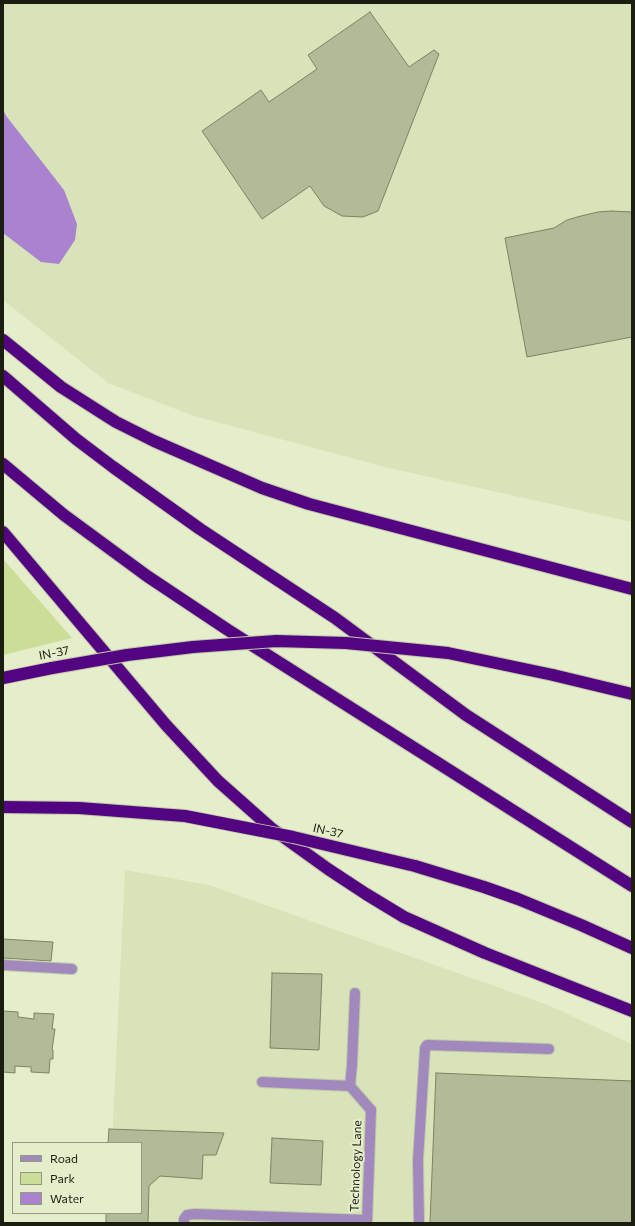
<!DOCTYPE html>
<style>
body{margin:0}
#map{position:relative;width:635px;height:1226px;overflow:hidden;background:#e5eeca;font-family:Commissioner,sans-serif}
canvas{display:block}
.frame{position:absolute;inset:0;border:4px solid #1a1d10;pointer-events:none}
.legend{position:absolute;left:12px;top:1142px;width:130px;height:72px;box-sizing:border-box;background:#e5eeca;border:1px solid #949a80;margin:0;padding:5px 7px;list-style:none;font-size:12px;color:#1a1d10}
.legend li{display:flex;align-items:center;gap:8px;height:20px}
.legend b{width:20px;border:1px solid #949a80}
</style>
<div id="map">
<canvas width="635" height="1226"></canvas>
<div class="frame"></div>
<ul class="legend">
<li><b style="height:5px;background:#a289bd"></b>Road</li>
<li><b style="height:11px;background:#cbdd96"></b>Park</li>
<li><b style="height:11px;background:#a983d0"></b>Water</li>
</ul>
</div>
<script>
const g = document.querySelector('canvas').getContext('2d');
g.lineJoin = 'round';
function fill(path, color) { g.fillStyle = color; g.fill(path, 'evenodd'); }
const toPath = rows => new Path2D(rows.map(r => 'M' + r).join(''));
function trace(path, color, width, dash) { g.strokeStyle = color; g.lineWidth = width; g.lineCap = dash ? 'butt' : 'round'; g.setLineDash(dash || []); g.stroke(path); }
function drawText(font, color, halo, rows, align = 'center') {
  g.font = font + ' Commissioner,sans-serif'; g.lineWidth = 4; g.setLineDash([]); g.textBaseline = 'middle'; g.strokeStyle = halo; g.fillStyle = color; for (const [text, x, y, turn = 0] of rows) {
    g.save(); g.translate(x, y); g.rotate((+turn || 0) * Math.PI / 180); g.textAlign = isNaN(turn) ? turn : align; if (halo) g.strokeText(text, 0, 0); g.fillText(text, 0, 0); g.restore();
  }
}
fill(toPath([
 [3,3,632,3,632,522,389,468,194,416,108,383,3,300],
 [125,870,209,885,548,1005,632,1044,632,1223,108,1223,141,1213,141,1143,112,1143]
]), '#d8e3b9');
fill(toPath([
 [3,559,72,638,3,655]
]), '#cbdd96');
fill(toPath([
 [3,110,7,117,64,190,77,224,75,240,59,264,41,262,3,233]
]), '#a983d0');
const building = toPath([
 [370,12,409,67,434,50,439,54,378,211,363,217,342,216,324,206,310,186,262,219,202,131,261,90,269,102,317,69,308,55,370,12],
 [611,211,632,212,632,337,527,357,505,238,554,228,567,220,581,216,598,212,611,211],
 [3,939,53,942,51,961,3,958,3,939],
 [272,973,322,974,319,1050,270,1048,272,973],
 [3,1011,18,1012,18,1017,34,1019,34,1013,54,1014,52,1029,55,1029,52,1050,53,1050,53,1059,50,1059,49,1073,31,1072,31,1067,15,1066,15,1073,3,1072,3,1011],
 [436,1073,632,1081,632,1223,430,1223,436,1073],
 [109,1129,224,1133,216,1155,203,1155,202,1179,160,1176,149,1186,148,1223,106,1223,106,1213,141,1213,141,1143,108,1143,109,1129],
 [272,1138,323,1141,321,1185,270,1183,272,1138]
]);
fill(building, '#b1bb98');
trace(building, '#7b8463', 1);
const lane = toPath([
 [262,1082,350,1086,371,1110],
 [350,1086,352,1065,355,993],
 [184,1223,184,1219,187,1215,195,1214,367,1220],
 [419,1223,418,1160,425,1048,427,1045,549,1049]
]);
const street = toPath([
 [3,965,72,969],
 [367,1223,371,1110]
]);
const highway = toPath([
 [3,340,61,387,116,422,154,441,262,488,309,504,632,589],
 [3,376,76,439,113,467,200,529,335,618,466,715,632,822],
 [3,464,64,515,147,576,228,630,632,886],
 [3,532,166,725,218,781,271,828,328,869,366,894,404,917,485,953,632,1011],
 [553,675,632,694],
 [3,678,52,668],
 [3,807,79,808],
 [415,866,484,887,518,899,581,925,632,948]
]);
trace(lane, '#c0c8a9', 12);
trace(street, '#c0c8a9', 12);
trace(highway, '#c0c8a9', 14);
trace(lane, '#a289bd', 10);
trace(street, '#a289bd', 10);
trace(highway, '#530581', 12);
const highwayBridge = toPath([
 [52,668,127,655,193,647,276,641,346,643,448,653,553,675],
 [79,808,185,816,293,837,415,866]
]);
trace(highwayBridge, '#c0c8a9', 14, []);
trace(highwayBridge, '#530581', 12);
drawText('12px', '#1a1d10', '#e5eeca', [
 ["IN-37",54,653,-11],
 ["IN-37",328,831,13],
 ["Technology Lane",356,1166,-88]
]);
</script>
